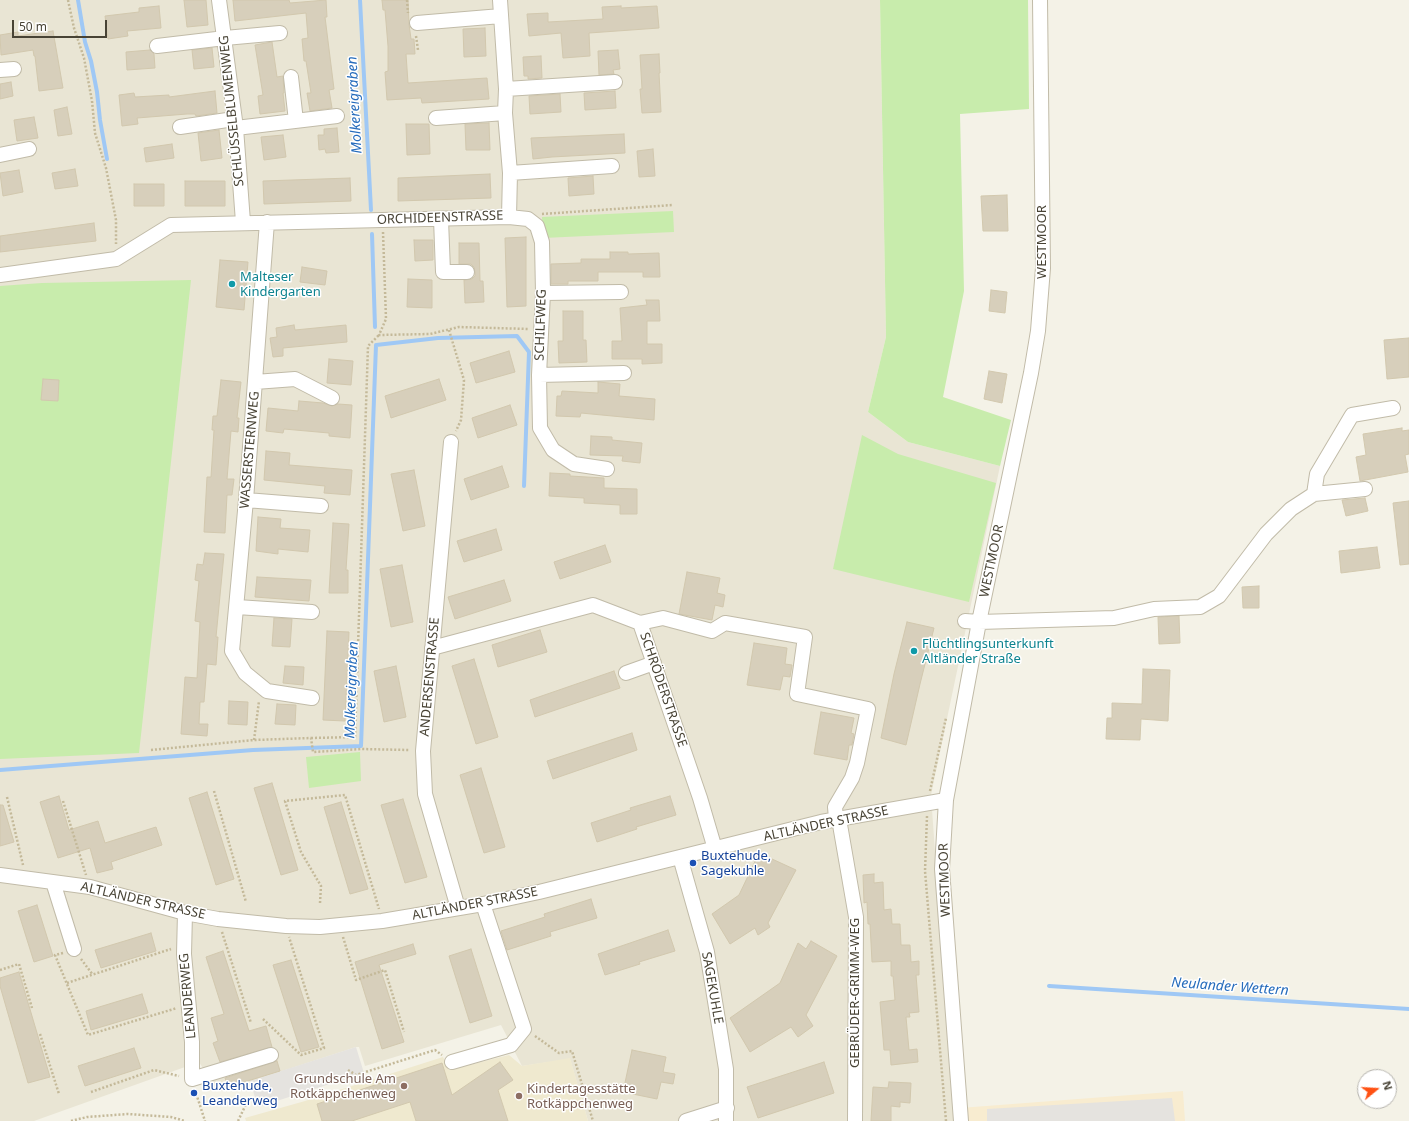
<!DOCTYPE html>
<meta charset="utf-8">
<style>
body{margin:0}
#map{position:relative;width:1409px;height:1121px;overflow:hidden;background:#f4f2e7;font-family:"Noto Sans",sans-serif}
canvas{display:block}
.north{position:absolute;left:1357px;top:1069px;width:40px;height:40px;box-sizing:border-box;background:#fff;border:1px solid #b6b4ae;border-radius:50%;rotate:72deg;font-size:11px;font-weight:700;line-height:16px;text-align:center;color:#484335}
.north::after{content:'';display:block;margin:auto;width:14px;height:18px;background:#ff5113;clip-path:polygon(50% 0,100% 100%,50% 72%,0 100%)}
.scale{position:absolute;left:12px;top:20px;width:95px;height:18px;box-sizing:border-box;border:2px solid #484335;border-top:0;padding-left:5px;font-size:12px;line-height:14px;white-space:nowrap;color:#484335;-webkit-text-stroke:3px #fff;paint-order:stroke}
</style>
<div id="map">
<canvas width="1409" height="1121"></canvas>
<div class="north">N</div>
<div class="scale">50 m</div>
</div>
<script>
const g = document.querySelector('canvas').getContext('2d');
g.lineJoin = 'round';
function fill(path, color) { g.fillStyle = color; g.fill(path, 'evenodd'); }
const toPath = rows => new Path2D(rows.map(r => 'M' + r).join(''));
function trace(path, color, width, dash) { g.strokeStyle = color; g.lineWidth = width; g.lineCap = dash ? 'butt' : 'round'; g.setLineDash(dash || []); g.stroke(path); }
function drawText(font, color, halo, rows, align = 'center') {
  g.font = font + ' "Noto Sans",sans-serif'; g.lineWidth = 3; g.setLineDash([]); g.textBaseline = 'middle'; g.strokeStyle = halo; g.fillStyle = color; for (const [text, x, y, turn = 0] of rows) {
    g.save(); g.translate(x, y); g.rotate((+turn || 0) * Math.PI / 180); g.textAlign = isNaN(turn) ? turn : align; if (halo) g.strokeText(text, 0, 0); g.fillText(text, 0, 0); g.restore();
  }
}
fill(toPath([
 [0,0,880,0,886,337,868,412,908,442,1000,466,931,795,954,1121,588,1121,570,1059,522,1066,501,1025,365,1066,359,1047,356,1047,218,1092,199,1062,34,1121,0,1121]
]), '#e9e5d4');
fill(toPath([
 [1183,1091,1185,1121,961,1121,960,1108]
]), '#f8ecd0');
fill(toPath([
 [509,1055,522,1066,570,1058,588,1121,246,1121,245,1118,305,1101,443,1057,449,1070]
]), '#efe9cf');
fill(toPath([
 [880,0,1028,0,1029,109,960,114,964,291,943,397,1011,420,1000,466,908,442,868,412,886,337],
 [673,211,674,232,543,238,542,217],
 [191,280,139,753,0,759,0,286,42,283],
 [862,435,898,454,996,483,969,602,833,569],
 [360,752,361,781,309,788,306,757]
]), '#c8ecac');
fill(toPath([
 [356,1047,364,1073,258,1107,250,1081],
 [1172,1098,1175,1121,987,1121,987,1109]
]), '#e5e3df');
trace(toPath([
 [78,0,85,42,91,61,97,92,100,120,107,159],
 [360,0,371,210],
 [372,234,375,327],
 [0,770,253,750,361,746,376,345,438,338,517,336,529,352,524,486],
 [1049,986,1409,1009]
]), '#9fc8f5', 4);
const building = toPath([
 [184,0,206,0,208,25,187,27,184,0],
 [233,0,289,0,290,3,326,0,327,17,325,17,334,89,329,90,332,108,310,111,307,93,311,93,306,61,304,61,302,39,308,38,306,13,235,21,233,0],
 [382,0,408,0,409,24,411,39,414,39,415,54,406,54,408,83,487,78,489,99,422,103,421,98,387,100,385,72,388,71,388,46,385,10,383,10,382,0],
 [159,6,161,28,127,31,128,36,108,39,105,16,139,12,139,8,159,6],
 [621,6,621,8,657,6,659,28,589,33,590,56,563,58,561,33,529,36,527,14,548,13,548,22,603,19,602,7,621,6],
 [485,28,486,56,464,57,463,29,485,28],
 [53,31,63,88,39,91,35,56,34,56,33,50,1,55,0,35,18,32,18,36,53,31],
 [272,42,277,77,283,76,284,93,283,93,285,111,260,114,258,96,263,95,255,45,272,42],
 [212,48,214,67,194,69,192,50,212,48],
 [150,50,154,54,155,68,127,70,126,52,150,50],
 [618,50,620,69,613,70,614,74,599,75,598,51,618,50],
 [659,54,660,73,659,73,661,112,642,113,640,89,642,89,640,55,659,54],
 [541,56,542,78,528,79,528,76,524,76,523,57,541,56],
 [11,82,13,96,0,99,0,84,11,82],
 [215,91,217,113,196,116,195,114,187,114,137,118,138,124,122,126,119,95,134,93,135,97,169,95,169,97,215,91],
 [615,91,616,108,585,110,584,93,615,91],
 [560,94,561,112,530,114,529,96,560,94],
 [67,107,72,134,58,136,54,110,67,107],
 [34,117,38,138,17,141,14,120,34,117],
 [489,123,490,150,466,150,465,124,489,123],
 [406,124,429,124,430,154,407,155,406,124],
 [337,128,339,152,326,153,325,149,319,150,318,135,324,135,324,129,337,128],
 [219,130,222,158,201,161,198,133,219,130],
 [624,134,625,153,552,157,533,159,531,138,624,134],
 [283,135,286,157,264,160,261,137,283,135],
 [172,144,174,158,146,162,144,148,172,144],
 [653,149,655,176,639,177,637,151,653,149],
 [75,169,78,186,55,189,52,173,75,169],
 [19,170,23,192,3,196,0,173,19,170],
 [490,174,491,198,398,201,398,178,490,174],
 [593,176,594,194,569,196,568,178,593,176],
 [350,178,351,201,264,204,263,181,350,178],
 [185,181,225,181,225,206,185,206,185,181],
 [134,184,164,184,164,206,134,206,134,184],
 [1007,195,1008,231,983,231,981,196,1007,195],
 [94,223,96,241,0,252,0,236,94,223],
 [526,237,526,306,507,307,505,238,526,237],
 [414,240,433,240,433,260,415,261,414,240],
 [459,243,479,243,480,281,483,281,484,302,465,303,464,280,472,279,475,276,475,272,474,267,471,264,459,264,459,243],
 [610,252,628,252,628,254,659,253,660,277,643,277,643,272,598,272,598,281,568,281,568,284,551,284,551,264,581,263,581,259,610,259,610,252],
 [220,260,248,262,244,310,216,307,220,260],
 [302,267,327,271,325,285,300,282,302,267],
 [408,279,432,280,432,308,407,307,408,279],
 [991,290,1007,292,1005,313,989,311,991,290],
 [646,300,659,300,660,321,647,321,647,344,662,344,662,363,642,364,642,359,612,359,612,341,622,341,620,308,647,305,646,300],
 [563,311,583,311,583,340,586,340,587,362,559,363,558,341,563,341,563,311],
 [294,325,295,330,346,325,347,342,283,348,283,356,273,357,270,338,277,337,276,328,294,325],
 [1409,338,1409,377,1387,379,1384,340,1409,338],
 [509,351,515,372,476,383,470,363,509,351],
 [329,359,353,361,351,385,327,383,329,359],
 [989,371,1007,374,1002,403,984,399,989,371],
 [43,379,59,380,58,401,41,400,43,379],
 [439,379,446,400,391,418,385,396,439,379],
 [221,380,241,382,237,418,239,418,238,432,231,431,227,479,234,479,232,495,227,495,225,533,204,532,207,477,211,477,214,430,212,430,213,416,217,416,221,380],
 [598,382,620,384,619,396,655,399,654,420,581,413,580,417,556,416,557,396,561,396,562,391,598,393,598,382],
 [299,401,323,403,332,406,338,404,352,405,350,438,329,436,329,433,284,429,283,433,266,431,268,408,298,411,299,401],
 [510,405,517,425,478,438,472,418,510,405],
 [1402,428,1402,431,1409,430,1409,454,1405,455,1408,472,1360,481,1356,457,1366,455,1363,434,1402,428],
 [591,436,612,437,612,440,642,443,640,463,622,461,623,456,590,455,591,436],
 [266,451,290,453,289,465,352,470,350,495,324,493,325,486,264,480,266,451],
 [502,466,509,487,471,500,464,479,502,466],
 [414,470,425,526,403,531,391,474,414,470],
 [550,473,570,474,570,476,604,478,604,488,637,489,637,514,620,514,620,505,584,503,584,498,549,496,550,473],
 [1365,498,1368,511,1346,516,1342,500,1365,498],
 [1409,501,1409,564,1400,565,1393,503,1409,501],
 [258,517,281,519,280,528,310,530,308,552,278,549,278,554,256,551,258,517],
 [333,523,349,524,346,570,348,570,348,593,329,593,333,523],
 [496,529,502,550,464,562,457,541,496,529],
 [605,545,611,562,560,579,554,562,605,545],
 [1377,547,1380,568,1341,573,1339,551,1377,547],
 [205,553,224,554,216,637,218,637,216,665,207,664,204,702,200,702,199,724,208,724,207,736,181,734,185,677,197,678,200,622,195,621,199,581,195,580,197,564,203,565,205,553],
 [402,565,413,622,391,627,380,569,402,565],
 [687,572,720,578,717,593,725,595,723,607,715,605,712,620,679,614,687,572],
 [257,577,311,580,309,601,255,597,257,577],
 [504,580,511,601,455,619,448,597,504,580],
 [1259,586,1259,608,1243,608,1242,587,1259,586],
 [1179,616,1180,643,1159,644,1158,617,1179,616],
 [274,618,292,619,290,647,272,646,274,618],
 [907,622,934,628,920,684,906,745,881,738,894,674,907,622],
 [540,630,547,652,498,667,492,645,540,630],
 [327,631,349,632,345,721,323,720,327,631],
 [754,643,787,648,785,664,792,665,790,677,783,676,780,690,747,685,754,643],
 [474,659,498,737,476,744,452,666,474,659],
 [285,666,304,667,303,685,283,683,285,666],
 [396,666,406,717,384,722,374,671,396,666],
 [1143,669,1170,670,1168,721,1141,719,1140,740,1106,739,1107,718,1112,718,1112,703,1142,704,1143,669],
 [614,671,620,688,535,717,530,700,614,671],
 [229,701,248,702,247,725,228,724,229,701],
 [277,704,296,705,295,725,275,724,277,704],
 [821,712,854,718,851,733,854,734,852,745,849,745,847,760,814,754,821,712],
 [632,733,637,750,553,779,547,761,632,733],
 [481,768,505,847,484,853,460,775,481,768],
 [272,783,298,870,281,875,254,788,272,783],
 [207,792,234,879,216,885,189,798,207,792],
 [59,796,69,830,98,821,105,843,156,827,162,845,111,862,113,869,97,873,90,848,58,858,40,802,59,796],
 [670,796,676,815,636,827,637,829,597,842,591,823,631,810,630,808,670,796],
 [403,799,427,877,405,883,381,805,403,799],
 [341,802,368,889,350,894,324,807,341,802],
 [0,805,3,805,14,842,0,846,0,805],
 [759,853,796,870,768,923,770,927,758,935,755,928,730,944,712,914,739,895,759,853],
 [874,874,874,883,883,882,884,910,891,909,892,924,900,924,901,945,910,945,911,962,919,961,919,975,916,975,919,1012,909,1013,910,1017,906,1017,909,1050,917,1049,918,1062,891,1065,890,1050,884,1050,880,1002,895,1000,893,976,891,976,891,961,872,962,870,924,868,924,867,902,864,903,863,875,874,874],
 [591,899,597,918,550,932,551,936,507,950,501,931,545,917,544,914,591,899],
 [37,905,53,956,34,962,18,911,37,905],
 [668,930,675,951,639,962,640,964,605,975,598,954,668,930],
 [151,933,156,951,101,968,95,950,151,933],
 [811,941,837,956,806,1015,813,1026,798,1037,791,1027,750,1052,730,1018,780,983,798,943,806,949,811,941],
 [413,944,416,954,379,965,404,1042,382,1049,355,962,413,944],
 [471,949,492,1016,470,1023,449,956,471,949],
 [223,951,249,1031,266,1026,272,1047,220,1062,213,1043,218,1041,211,1018,224,1014,206,957,223,951],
 [291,960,319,1047,301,1052,273,965,291,960],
 [19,972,50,1077,28,1083,0,986,0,978,19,972],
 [142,994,148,1013,91,1030,86,1011,142,994],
 [134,1048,141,1068,85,1086,78,1066,134,1048],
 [632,1050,666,1057,663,1072,675,1074,673,1084,661,1082,657,1099,623,1092,632,1050],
 [277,1061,280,1071,228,1087,225,1078,277,1061],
 [500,1062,513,1080,498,1090,508,1121,416,1121,410,1102,352,1121,322,1121,317,1104,442,1063,452,1095,500,1062],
 [824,1062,834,1093,758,1118,747,1087,824,1062],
 [889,1082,911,1083,910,1103,900,1102,900,1107,891,1106,891,1121,871,1121,873,1087,888,1088,889,1082]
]);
fill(building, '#d7cfbb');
trace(building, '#d2c8ae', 1);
const minor = toPath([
 [219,0,236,128,243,222],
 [417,23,501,16],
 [157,46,225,38,280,33],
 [0,70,14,69],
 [291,77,296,121],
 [506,89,615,82],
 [436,118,505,113],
 [180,127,234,119],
 [236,128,337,116],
 [0,155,29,149],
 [510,173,612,166],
 [509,217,528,219,537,226,542,242,543,293,539,375,540,428,553,450,574,464,607,469],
 [441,219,443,272,467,272],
 [267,222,246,500,232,651,245,673,267,691,312,698],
 [0,275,116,259,171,225,509,217,510,173,505,113,506,89,500,0],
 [543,293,621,292],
 [539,375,624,373],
 [255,382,295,379,332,398],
 [451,442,423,751,425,794,458,908],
 [1314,494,1317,474,1352,415,1393,408],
 [246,500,321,506],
 [237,607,312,612],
 [965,621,979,622,1114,618,1154,609,1200,607,1219,596,1266,534,1291,509,1314,494,1365,489],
 [640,623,663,618,712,631,725,623,805,637,797,694,868,709,857,763,852,778,835,807,836,819],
 [432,648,593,605,640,623,700,798,715,849],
 [626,673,654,663],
 [839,819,856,917,855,1121],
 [680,857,707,952,726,1069,726,1121],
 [0,875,90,887,185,913,218,919,286,926,320,927,382,921,483,904,539,892,821,822,946,800],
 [53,882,74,949],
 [185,913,184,954,192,1042,192,1079,271,1055],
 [452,1062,511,1045,524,1029,483,904],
 [686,1121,727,1108],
 [961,1121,942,869,946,800,979,622,1031,373,1038,331,1043,268,1040,0]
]);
trace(minor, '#c1bba8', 16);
trace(toPath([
 [68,0,74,28,84,58,92,101,95,133,106,168,116,220,116,244],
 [407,0,408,13],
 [416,36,418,50],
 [542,214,673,205],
 [383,232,386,319,379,335,430,334,459,327,529,329],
 [449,330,464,380,461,420,456,431],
 [311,738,355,737,368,346,379,335],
 [254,740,259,701],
 [151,750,254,740,311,738,313,752,361,749,410,750],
 [214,791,246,902],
 [930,791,946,718],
 [7,797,23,865],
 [63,801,86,875],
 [927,816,925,871,946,1121],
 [320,903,321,886,301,852,285,801,345,795,379,909],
 [222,932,251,1023],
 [343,937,356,980,385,970,404,1032],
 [63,953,55,955,88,1035,177,1008],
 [81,959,93,975],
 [0,970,19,964,32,1008],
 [67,983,171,949],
 [263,1019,301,1055,324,1048,289,937],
 [40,1034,59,1094],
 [535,1036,559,1053,572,1051,593,1121],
 [348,1070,356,1075,435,1050,442,1055],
 [195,1090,205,1121],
 [91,1092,154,1070,179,1076],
 [71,1121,87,1117,128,1114,171,1117,185,1121],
 [238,1121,248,1100]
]), '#c4b999', 2.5, [2, 2]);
trace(minor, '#fff', 14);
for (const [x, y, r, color] of [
 [232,284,4,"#0f9aa8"],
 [914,651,4,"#0f9aa8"],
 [693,863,4,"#1a4fb4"],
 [404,1086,4,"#8d6e63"],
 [194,1093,4,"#1a4fb4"],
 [519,1096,4,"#8d6e63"]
]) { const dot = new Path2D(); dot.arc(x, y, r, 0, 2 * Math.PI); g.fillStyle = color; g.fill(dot); trace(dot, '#fff', 1.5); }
drawText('13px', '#484335', '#fff', [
 ["SCHLÜSSELBLUMENWEG",232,111,-96],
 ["ORCHIDEENSTRASSE",440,218,-2],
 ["WESTMOOR",1042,242,-90],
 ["SCHILFWEG",541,325,-88],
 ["WASSERSTERNWEG",250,450,-85],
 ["WESTMOOR",992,561,-78],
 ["ANDERSENSTRASSE",430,677,-85],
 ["SCHRÖDERSTRASSE",663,690,71],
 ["ALTLÄNDER STRASSE",826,824,-12],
 ["WESTMOOR",945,880,-92],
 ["ALTLÄNDER STRASSE",143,901,13],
 ["ALTLÄNDER STRASSE",475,904,-11],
 ["SAGEKUHLE",712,988,80],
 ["GEBRÜDER-GRIMM-WEG",855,993,-90],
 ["LEANDERWEG",188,996,-95]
]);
drawText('13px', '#0d838f', '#fff', [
 ["Malteser",240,277],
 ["Kindergarten",240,292],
 ["Flüchtlingsunterkunft",922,644],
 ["Altländer Straße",922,659]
], 'left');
drawText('13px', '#164399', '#fff', [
 ["Buxtehude,",701,856],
 ["Sagekuhle",701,871],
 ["Buxtehude,",202,1086],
 ["Leanderweg",202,1101]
], 'left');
drawText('13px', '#785e54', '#fff', [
 ["Grundschule Am",396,1079],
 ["Rotkäppchenweg",396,1094],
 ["Kindertagesstätte",527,1089,"left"],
 ["Rotkäppchenweg",527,1104,"left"]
], 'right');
drawText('italic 14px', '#266cbc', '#fff', [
 ["Molkereigraben",355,105,-93],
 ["Molkereigraben",352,690,-88],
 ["Neulander Wettern",1230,987,4]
]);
</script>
